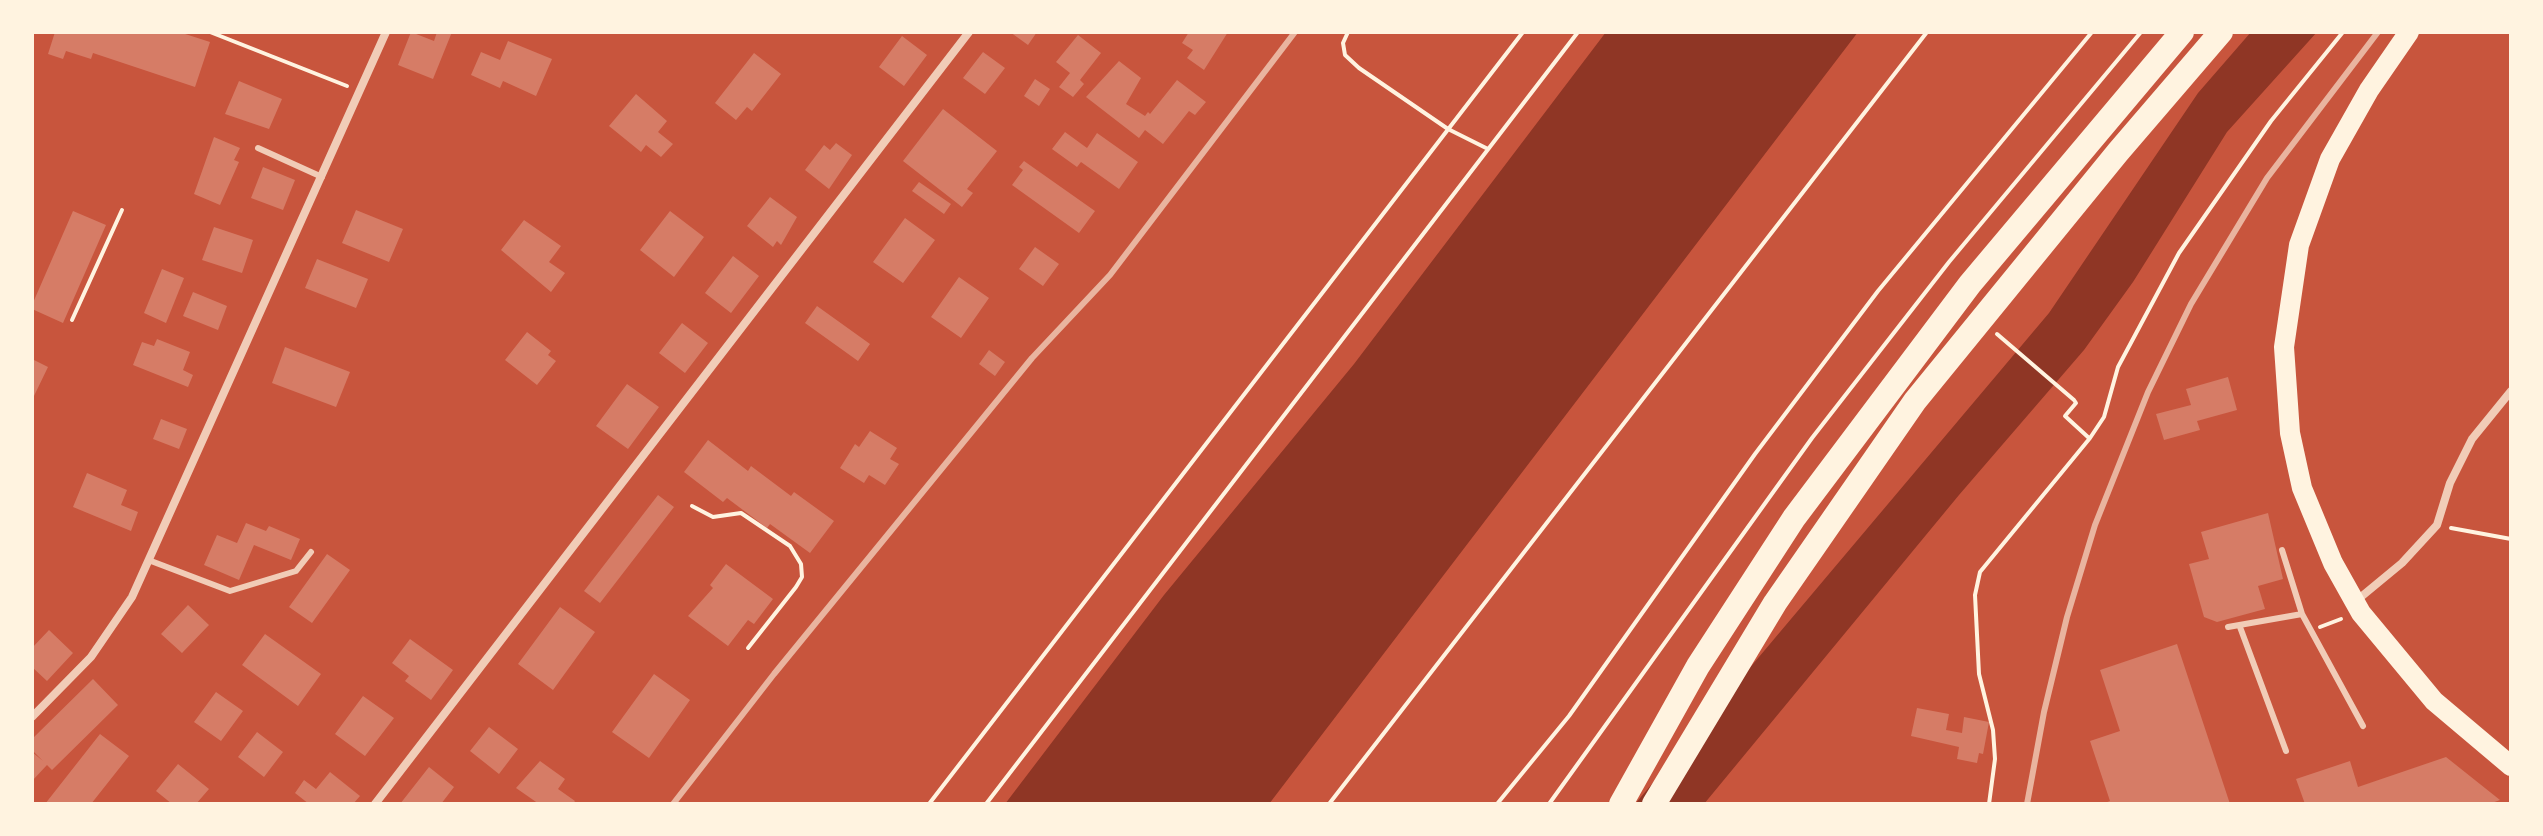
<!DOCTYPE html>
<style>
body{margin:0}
#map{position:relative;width:2543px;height:836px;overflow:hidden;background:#c8553d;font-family:Mulish,sans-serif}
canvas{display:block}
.frame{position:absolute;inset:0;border:34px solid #fff3e0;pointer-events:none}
</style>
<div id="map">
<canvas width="2543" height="836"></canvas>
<div class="frame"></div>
</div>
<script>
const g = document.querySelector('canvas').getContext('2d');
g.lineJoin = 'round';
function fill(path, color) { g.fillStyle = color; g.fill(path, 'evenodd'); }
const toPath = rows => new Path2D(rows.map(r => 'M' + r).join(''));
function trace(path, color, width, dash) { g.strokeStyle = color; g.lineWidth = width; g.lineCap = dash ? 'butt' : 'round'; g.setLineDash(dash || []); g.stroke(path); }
fill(toPath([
 [1606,32,1858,32,1269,804,1005,804,1164,595,1354,364],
 [2251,32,2317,32,2227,132,2133,282,2084,350,1959,495,1704,804,1635,804,2049,313,2198,93]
]), '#8f3625');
fill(toPath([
 [55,32,179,32,210,42,195,87,93,53,91,59,66,51,63,59,48,54],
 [411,32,434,41,437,32,452,32,433,79,398,65],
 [1010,32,1037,32,1028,45],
 [1189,32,1228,32,1204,70,1187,58,1193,50,1182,43],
 [1078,35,1101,53,1080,80,1084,84,1073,97,1059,87,1070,73,1056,62],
 [902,36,927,55,904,86,879,67],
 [508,41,552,59,536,96,503,81,500,88,471,75,481,52,500,60],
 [983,52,1005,68,985,94,963,78],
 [754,53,781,74,752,111,747,107,736,120,715,103],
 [1119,61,1141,78,1126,104,1145,116,1148,112,1150,114,1177,80,1206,102,1195,115,1189,111,1163,144,1145,130,1139,138,1086,97],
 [1035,79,1050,89,1039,106,1024,96],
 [239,81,282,99,269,129,225,114],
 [636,94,667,121,658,132,673,144,661,157,646,145,641,152,609,126],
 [943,109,997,151,967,189,973,193,962,207,903,161],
 [1065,132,1087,148,1097,133,1138,162,1119,189,1081,162,1077,167,1052,149],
 [214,137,240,148,234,160,239,162,220,205,194,194],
 [836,143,852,155,829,189,805,170,824,145,830,150],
 [1024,161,1095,211,1079,233,1012,185,1023,170,1019,167],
 [263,167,295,180,283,210,251,198],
 [919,182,951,204,944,214,912,191],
 [770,197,797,217,781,245,777,241,773,247,747,226],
 [356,210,403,229,389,262,342,243],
 [73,211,106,225,63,323,32,309,32,305],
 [670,211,704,237,674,277,640,250],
 [905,218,935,240,903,283,873,262],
 [524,220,561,246,549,262,565,273,551,292,501,250],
 [214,227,253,240,242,273,202,260],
 [1035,247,1059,264,1043,286,1019,269],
 [733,256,759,276,731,313,705,293],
 [317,259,368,279,356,308,305,288],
 [162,269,184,278,166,323,144,313],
 [959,277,989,298,961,338,931,317],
 [193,292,227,306,218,330,183,316],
 [817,306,870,344,858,361,805,323],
 [682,323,708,343,685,373,659,353],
 [527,332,551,351,548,355,556,361,537,385,505,360],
 [157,339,190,352,183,370,193,375,188,387,133,365,142,342,154,346],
 [285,347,350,372,336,407,272,383],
 [989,350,1005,362,995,376,979,364],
 [32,359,48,367,34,396,32,394],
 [2228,377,2237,410,2197,421,2200,430,2164,440,2156,414,2191,405,2186,389],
 [627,384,659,407,628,449,596,426],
 [161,419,187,429,179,449,153,439],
 [870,431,897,448,890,459,899,464,885,485,869,475,864,483,840,468,855,444,859,447],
 [708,440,748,471,751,466,791,496,794,492,834,521,810,553,770,524,767,528,727,498,723,502,684,472],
 [87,473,127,490,121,505,138,512,131,531,73,507],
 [658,495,674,507,600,603,584,591],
 [2268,513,2283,579,2258,586,2265,609,2217,622,2204,617,2189,564,2209,559,2201,532],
 [246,523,266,531,269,526,300,539,291,560,254,545,239,580,204,565,217,535,237,543],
 [327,554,350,570,312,623,289,607],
 [726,564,773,599,754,624,748,620,728,646,688,616,713,588,710,585],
 [188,605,209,625,182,653,161,634],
 [560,607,595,632,553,690,518,664],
 [49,630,73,653,47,681,32,667,32,648],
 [265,634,321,674,298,706,242,665],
 [410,639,453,670,431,700,405,681,409,676,392,663],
 [2177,644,2230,804,2102,804,2110,801,2090,741,2120,731,2100,670],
 [654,674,690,700,649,758,612,732],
 [93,679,118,705,52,770,47,765,32,781,32,752,43,761,32,750,32,739],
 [216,692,243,711,221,741,194,722],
 [363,696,394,718,365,756,335,734],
 [1917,708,1949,714,1946,730,1962,733,1964,717,1989,722,1983,754,1979,753,1977,763,1957,759,1959,747,1911,736],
 [489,727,518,749,499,774,470,751],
 [257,732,283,752,264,777,238,757],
 [100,734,129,756,91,804,45,804],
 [2446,757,2500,800,2489,804,2305,804,2296,779,2350,761,2358,787],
 [540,761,565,779,558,789,575,801,573,804,539,804,516,788],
 [178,764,209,789,196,804,172,804,156,791],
 [429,767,454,787,441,804,400,804],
 [330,772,360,796,353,804,309,804,295,793,304,780,316,789]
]), '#d67c66');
trace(toPath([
 [210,32,347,86],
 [1348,32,1343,43,1345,55,1359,68,1448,129,1488,149],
 [72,320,122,210],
 [1997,334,2074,400,2076,403,2065,416,2089,438],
 [692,506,713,517,741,513,790,546,801,564,802,577,796,587,748,648],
 [2451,528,2511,539],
 [2320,627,2341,619],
 [929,804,1523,32],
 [986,804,1578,32],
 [1329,804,1927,32],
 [1497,804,1569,716,1755,454,1878,291,2092,32],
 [1549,804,1812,438,1949,262,2141,32],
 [1989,804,1995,759,1993,730,1979,674,1975,595,1980,572,2090,438,2104,417,2118,367,2179,253,2271,121,2343,32]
]), '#fff3e0', 4);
trace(toPath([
 [258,148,322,177],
 [2282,550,2302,614,2363,726],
 [151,561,230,591,296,571,311,552],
 [2228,627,2302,614],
 [2240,627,2286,751]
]), '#f1ccb7', 6);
trace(toPath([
 [2356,601,2402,563,2437,525,2450,483,2472,439,2511,391],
 [32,717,91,657,132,597,386,32],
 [375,804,969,32]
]), '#f1ccb7', 8);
trace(toPath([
 [2409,32,2369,90,2330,159,2299,245,2284,347,2290,433,2302,488,2333,563,2361,613,2434,701,2511,766]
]), '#fff3e0', 20);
trace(toPath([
 [1621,804,1698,666,1794,518,1970,284,2182,32],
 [1654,804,1775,603,1915,401,2118,152,2221,32]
]), '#fff3e0', 24);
trace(toPath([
 [673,804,774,674,1032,358,1110,275,1295,32],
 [2027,804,2044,712,2067,617,2095,525,2148,392,2191,304,2267,178,2378,32]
]), '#e9b49f', 6);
</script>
